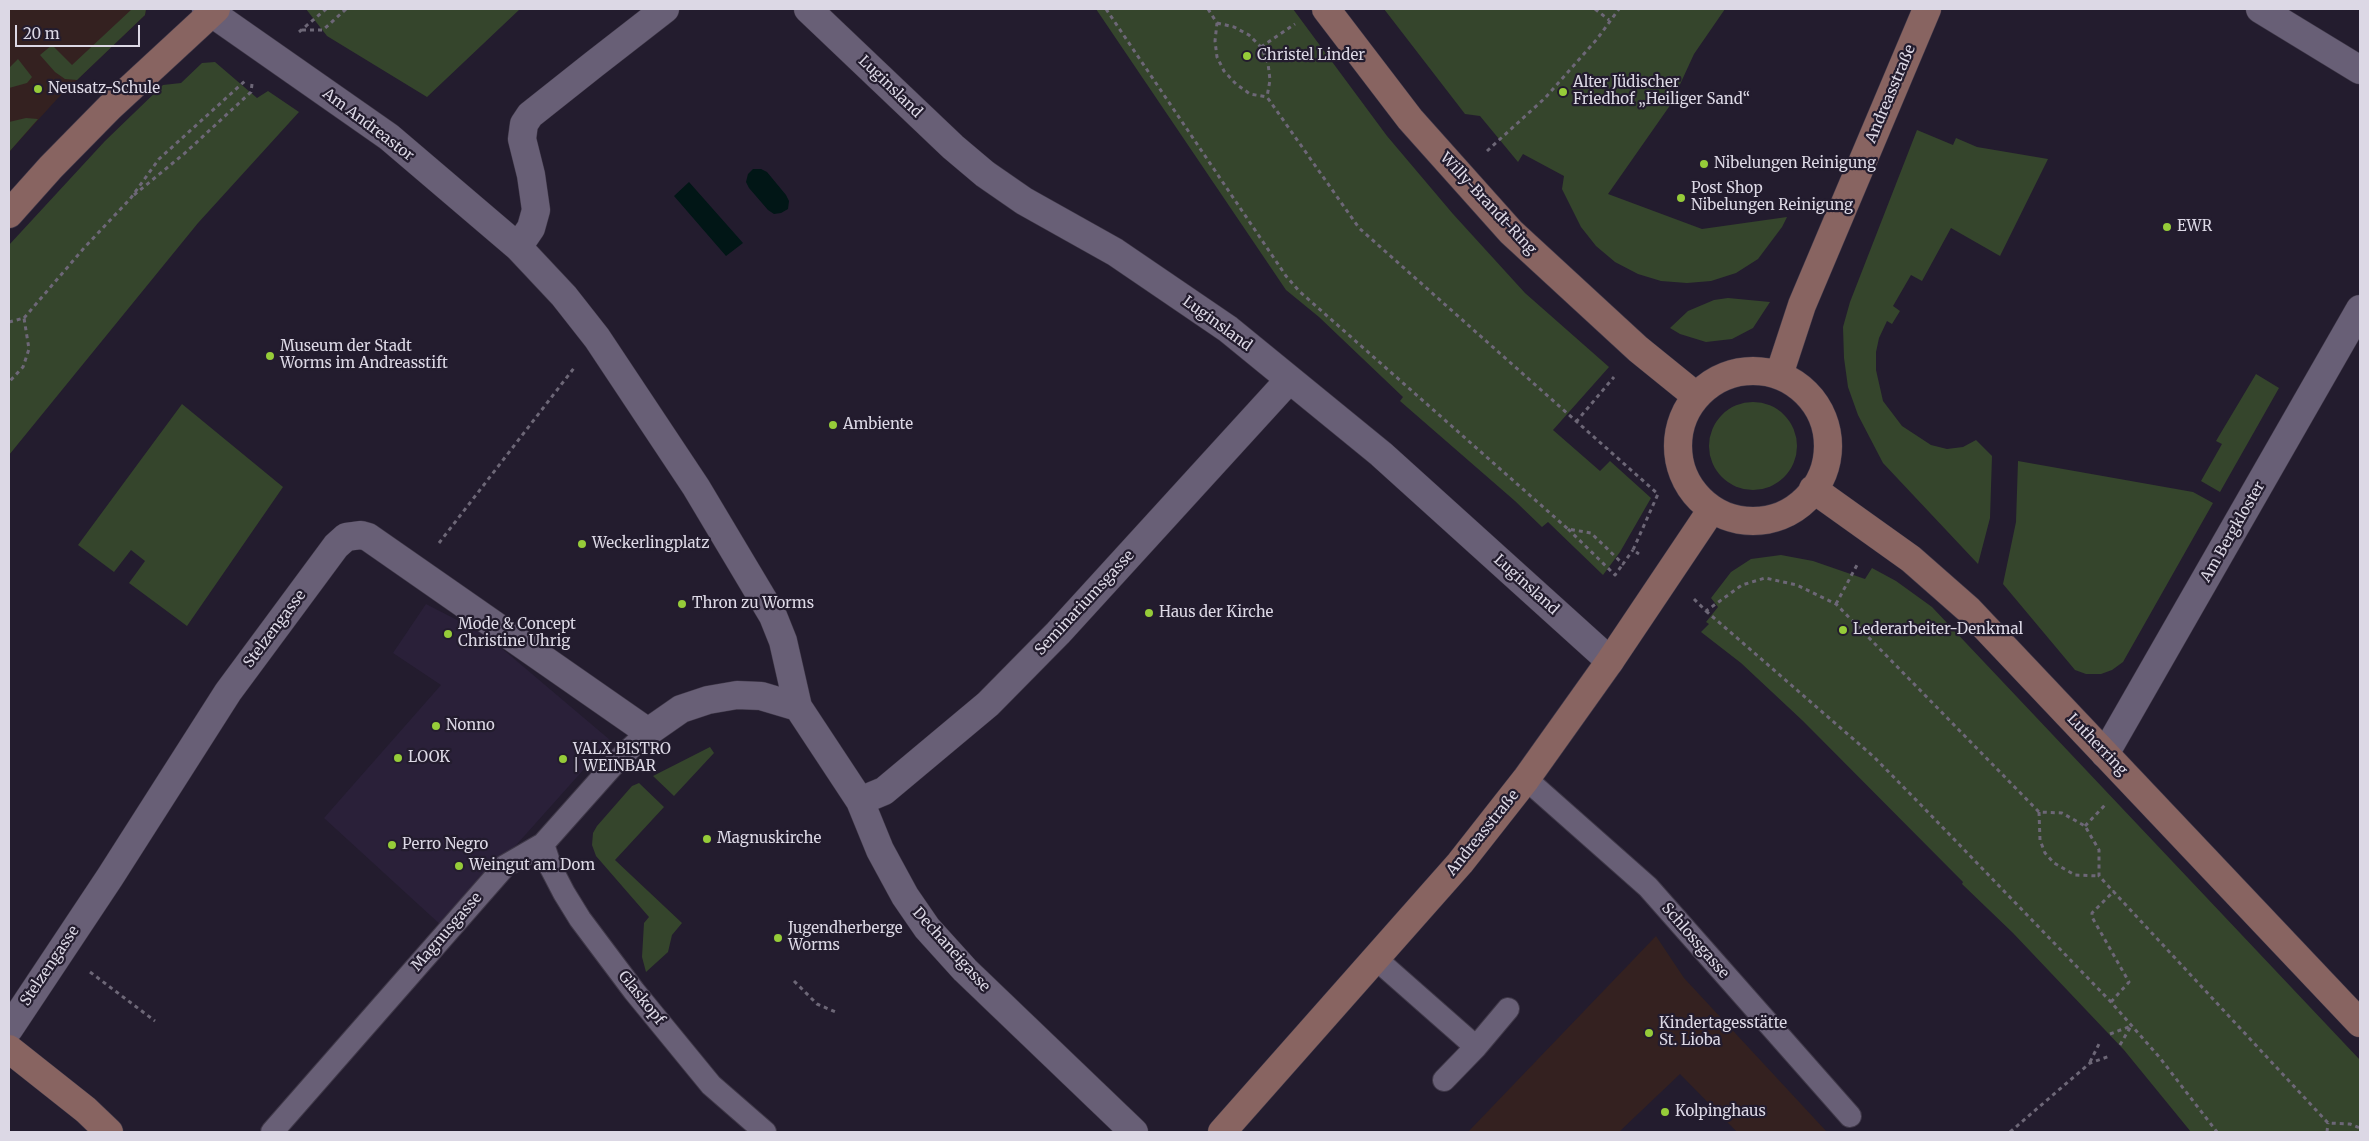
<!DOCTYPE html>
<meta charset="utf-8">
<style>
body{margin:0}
#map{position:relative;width:2369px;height:1141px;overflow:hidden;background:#231c2e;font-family:Merriweather,serif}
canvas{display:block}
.frame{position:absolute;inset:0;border:10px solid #dcd8e5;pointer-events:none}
.scale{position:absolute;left:15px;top:25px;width:125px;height:22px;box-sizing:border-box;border:2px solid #dcd8e5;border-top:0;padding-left:6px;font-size:15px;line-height:18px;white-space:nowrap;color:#dcd8e5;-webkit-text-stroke:4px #231c2e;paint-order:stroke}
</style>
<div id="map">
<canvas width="2369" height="1141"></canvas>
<div class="frame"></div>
<div class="scale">20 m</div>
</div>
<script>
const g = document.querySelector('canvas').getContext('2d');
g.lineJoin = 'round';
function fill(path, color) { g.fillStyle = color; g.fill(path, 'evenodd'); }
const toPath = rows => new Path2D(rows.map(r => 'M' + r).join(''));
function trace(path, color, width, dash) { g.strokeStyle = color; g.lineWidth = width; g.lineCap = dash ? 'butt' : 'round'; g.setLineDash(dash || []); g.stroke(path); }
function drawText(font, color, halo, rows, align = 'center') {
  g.font = font + ' Merriweather,serif'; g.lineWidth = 4.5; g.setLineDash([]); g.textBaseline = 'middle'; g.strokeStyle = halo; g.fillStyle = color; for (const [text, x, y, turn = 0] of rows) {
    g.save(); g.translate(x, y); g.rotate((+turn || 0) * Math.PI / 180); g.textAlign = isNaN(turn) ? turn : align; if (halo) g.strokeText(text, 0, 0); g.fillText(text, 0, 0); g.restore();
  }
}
fill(toPath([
 [426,604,486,635,610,740,443,927,324,818,441,685,393,653]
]), '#2a2039');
fill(toPath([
 [9,9,146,9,145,15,58,98,9,152],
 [1656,936,1684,978,1827,1132,1737,1132,1680,1074,1619,1132,1468,1132]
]), '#342120');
fill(toPath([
 [132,9,146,9,145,15,77,80,65,79,55,72,40,55,52,45,72,65],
 [306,9,520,9,427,97,327,36],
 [1096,9,1293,9,1387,136,1453,214,1525,293,1609,367,1553,430,1600,471,1610,461,1651,498,1620,552,1603,575,1548,522,1542,527,1515,501,1400,401,1403,397,1319,317,1286,290],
 [1384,9,1725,9,1694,54,1671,104,1608,194,1702,229,1787,217,1782,227,1758,259,1736,273,1711,281,1687,283,1661,281,1638,274,1615,262,1596,246,1581,227,1562,189,1564,176,1523,154,1518,162,1480,116,1465,114],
 [18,59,32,77,27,83,9,88,9,68],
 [215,62,257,98,268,91,299,112,198,223,9,455,9,245,105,141,163,85,181,83,202,63],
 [26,118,38,119,9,152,9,122],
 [1917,130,1953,145,1956,138,1977,147,2048,159,2000,256,1951,228,1922,281,1911,275,1893,306,1900,311,1892,324,1887,321,1879,338,1876,352,1876,370,1883,401,1902,426,1931,445,1947,449,1963,447,1976,440,1992,456,1990,518,1978,564,1883,463,1858,415,1848,387,1844,358,1843,327,1850,302],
 [1728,298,1770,302,1753,328,1732,339,1706,342,1680,334,1670,328,1688,311,1714,300],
 [2256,374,2279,388,2220,492,2201,481,2222,444,2216,441],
 '1709 446a44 44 0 1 1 88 0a44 44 0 1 1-88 0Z',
 [182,404,283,487,187,626,129,583,145,561,131,550,114,572,78,545],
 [2018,461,2193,492,2213,503,2123,662,2112,670,2101,674,2086,674,2075,670,2003,584,2016,522],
 [1781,555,1813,561,1865,579,1872,568,1896,581,1932,607,2360,1060,2360,1132,2191,1132,2124,1050,2013,933,1962,884,1963,882,1803,721,1741,663,1701,632,1709,624,1706,622,1718,607,1711,598,1731,572,1751,559],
 [710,747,714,753,674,796,653,776],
 [639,783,664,807,615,860,682,923,672,935,668,952,646,972,642,957,644,923,649,917,596,856,592,845,593,833,597,826,632,786]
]), '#35452c');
fill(toPath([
 [753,169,761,169,767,172,786,195,789,201,788,209,781,213,774,214,768,210,749,188,746,182,748,174],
 [689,182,743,243,726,256,674,196]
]), '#011616');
const lane = toPath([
 [1526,779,1648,887,1850,1116],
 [543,844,551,868,564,893,580,919,634,991,711,1085,765,1132],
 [1375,958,1476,1047,1444,1080],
 [1476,1047,1508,1009],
 [272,1132,505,866,543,844,616,762,648,732]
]);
const street = toPath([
 [206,9,389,137,518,247,564,296,597,338,696,487,773,616,783,641,798,707,860,801,880,850,905,896,927,928,965,970,1134,1132],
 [808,9,953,147,985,174,1024,201,1115,252,1228,329,1381,454,1610,661],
 [2260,9,2360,70],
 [518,247,531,228,536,210,531,175,522,139,524,124,530,115,593,65,665,9],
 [2105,754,2360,309],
 [860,801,884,791,988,704,1058,633,1289,380],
 [9,1029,110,877,228,692,336,546,346,537,361,535,368,537,648,732,681,709,708,700,737,695,761,696,798,707]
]);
const secondary = toPath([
 [1326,9,1410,119,1511,232,1638,349,1696,396],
 [9,214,51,167,110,107,216,9],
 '1678 446a75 75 0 1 1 150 0a75 75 0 1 1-150 0Z',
 [1779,375,1802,305,1927,9],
 [1813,489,1911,559,1969,610,2360,1023],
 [9,1049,86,1110,109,1132],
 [1222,1132,1460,863,1526,779,1610,661,1712,509]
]);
trace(lane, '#3f3848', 24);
trace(street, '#3f3848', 29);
trace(secondary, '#3f3848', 29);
trace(toPath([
 [1106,9,1286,276,1299,291,1568,529,1591,533,1623,564,1633,550],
 [1208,9,1217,23,1215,41,1217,57,1224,71,1236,84,1250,94,1267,97,1359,228,1658,494,1633,550,1639,554],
 [1595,9,1609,20],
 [1217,23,1234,27,1249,35,1261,47,1268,63,1270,80,1267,97],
 [302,30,323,30,346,9],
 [299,32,326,9],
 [1261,47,1295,24],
 [1487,151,1545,98,1597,39,1619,9],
 [134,195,185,153,251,92,252,84],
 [24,318,84,248,130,199,159,159,246,80],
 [9,322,24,318,29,349,23,367,9,382],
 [1576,422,1614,377],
 [1568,529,1615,575,1623,564],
 [439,543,574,368],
 [1694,599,1706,611,1742,585,1765,578,1797,585,1836,604,2039,812,2062,813,2085,826,2099,850,2099,876,2328,1123,2350,1124,2360,1128],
 [1836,604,1857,565],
 [1706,611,1874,757,1922,806,2111,1002,2160,1058,2217,1132],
 [2039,812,2040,840,2045,853,2054,863,2075,875,2099,876],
 [2085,826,2105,805],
 [90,972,155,1021],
 [794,981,817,1004,838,1013],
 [2111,1002,2129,982,2092,917,2092,913,2114,891],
 [2110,1034,2131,1026],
 [2120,1045,2131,1026],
 [2090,1062,2099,1044],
 [2010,1132,2090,1063,2110,1056],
 [2327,1132,2328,1123]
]), '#6d6777', 3, [4, 4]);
trace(lane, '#685f76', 22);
trace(street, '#685f76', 28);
trace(secondary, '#886461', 28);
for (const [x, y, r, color] of [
 [1247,56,5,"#96cc39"],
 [38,89,5,"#96cc39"],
 [1563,92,5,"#96cc39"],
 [1704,164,5,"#96cc39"],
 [1681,198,5,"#96cc39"],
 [2167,227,5,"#96cc39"],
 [270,356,5,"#96cc39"],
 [833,425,5,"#96cc39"],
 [582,544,5,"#96cc39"],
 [682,604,5,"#96cc39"],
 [1149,613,5,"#96cc39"],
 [1843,630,5,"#96cc39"],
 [448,634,5,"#96cc39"],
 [436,726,5,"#96cc39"],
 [398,758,5,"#96cc39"],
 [563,759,5,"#96cc39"],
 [707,839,5,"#96cc39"],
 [392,845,5,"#96cc39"],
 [459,866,5,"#96cc39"],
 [778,938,5,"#96cc39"],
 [1649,1033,5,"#96cc39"],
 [1665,1112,5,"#96cc39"]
]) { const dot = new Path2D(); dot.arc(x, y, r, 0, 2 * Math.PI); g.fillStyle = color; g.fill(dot); trace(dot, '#231c2e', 2); }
drawText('15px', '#dcd8e5', '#231c2e', [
 ["Christel Linder",1257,56],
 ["Alter Jüdischer",1573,83],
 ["Friedhof „Heiliger Sand“",1573,100],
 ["Neusatz-Schule",48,89],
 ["Nibelungen Reinigung",1714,164],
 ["Post Shop",1691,189],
 ["Nibelungen Reinigung",1691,206],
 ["EWR",2177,227],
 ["Museum der Stadt",280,347],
 ["Worms im Andreasstift",280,364],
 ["Ambiente",843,425],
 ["Weckerlingplatz",592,544],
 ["Thron zu Worms",692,604],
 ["Haus der Kirche",1159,613],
 ["Mode & Concept",458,625],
 ["Christine Uhrig",458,642],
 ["Lederarbeiter-Denkmal",1853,630],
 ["Nonno",446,726],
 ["VALX BISTRO",573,750],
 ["| WEINBAR",573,767],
 ["LOOK",408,758],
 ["Magnuskirche",717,839],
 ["Perro Negro",402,845],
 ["Weingut am Dom",469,866],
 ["Jugendherberge",788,929],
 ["Worms",788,946],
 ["Kindertagesstätte",1659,1024],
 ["St. Lioba",1659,1041],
 ["Kolpinghaus",1675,1112]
], 'left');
drawText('15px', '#dcd8e5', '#231c2e', [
 ["Luginsland",890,87,44],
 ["Andreasstraße",1891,94,-67],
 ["Am Andreastor",368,125,37],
 ["Willy-Brandt-Ring",1488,204,47],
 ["Luginsland",1217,324,36],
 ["Am Bergkloster",2233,532,-60],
 ["Luginsland",1526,585,42],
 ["Seminariumsgasse",1085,603,-47],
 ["Stelzengasse",275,629,-53],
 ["Lutherring",2097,745,46],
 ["Andreasstraße",1483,833,-51],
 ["Magnusgasse",447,932,-49],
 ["Schlossgasse",1695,941,49],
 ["Dechaneigasse",951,950,48],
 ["Stelzengasse",50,966,-56],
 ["Glaskopf",641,998,51]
]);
</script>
